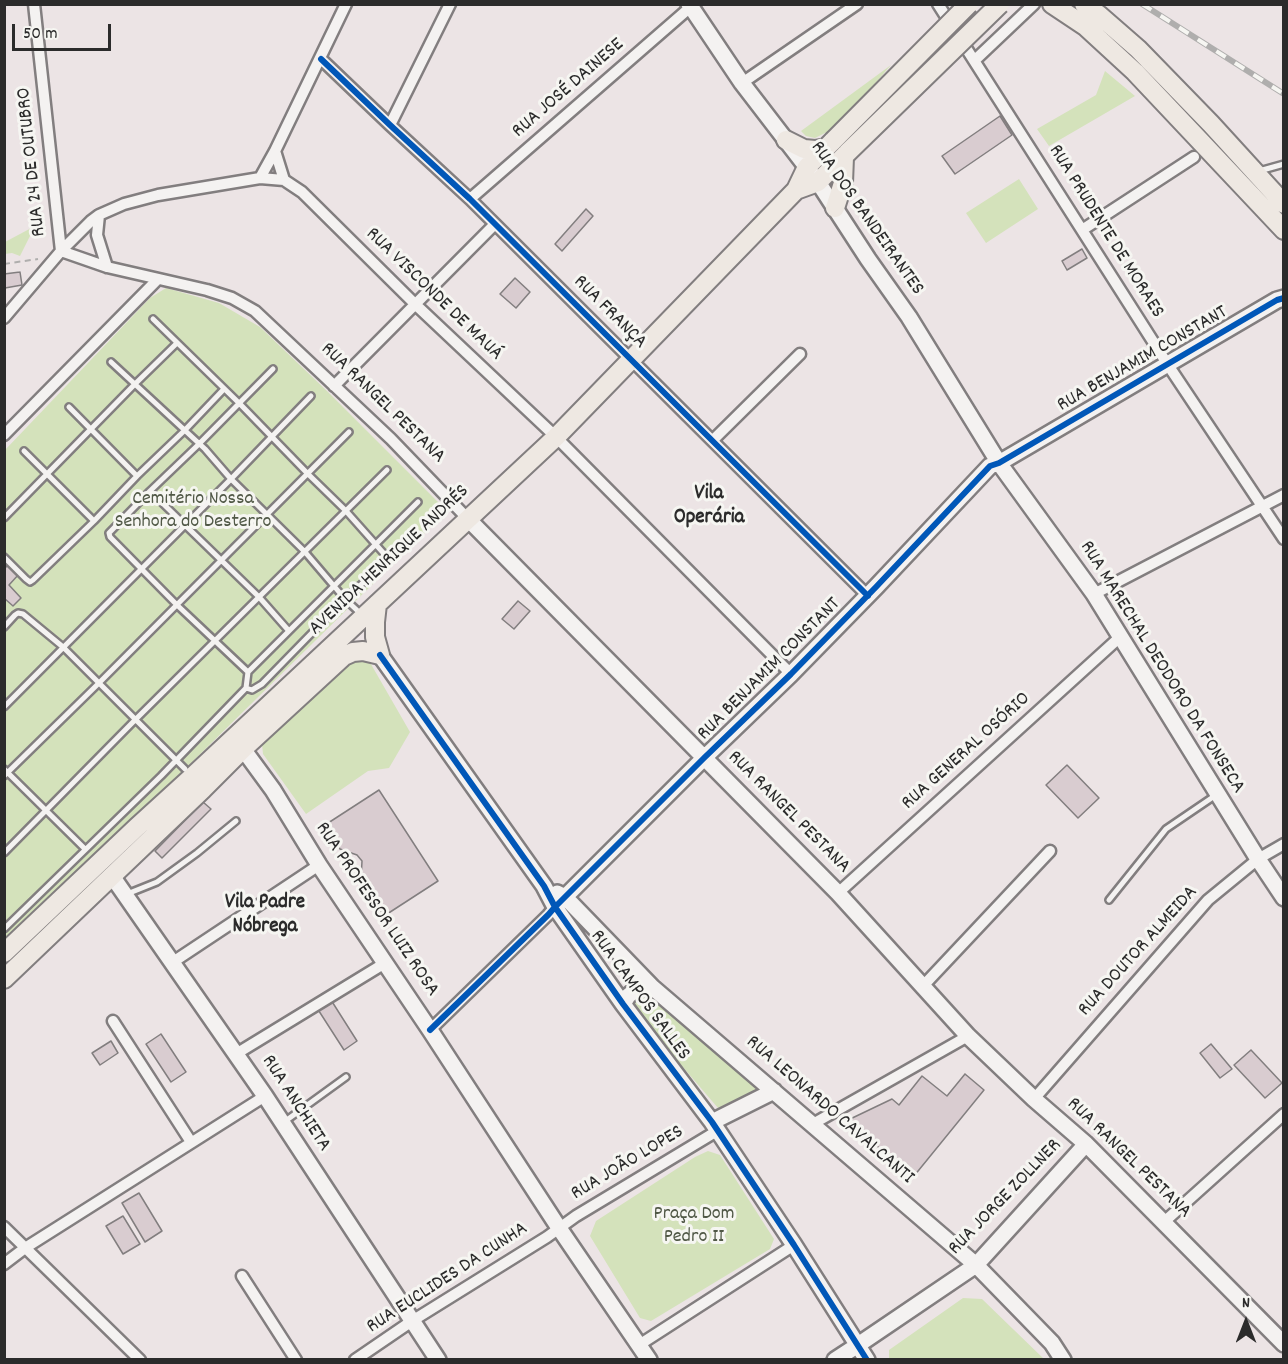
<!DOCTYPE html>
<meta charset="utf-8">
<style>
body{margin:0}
#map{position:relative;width:1288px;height:1364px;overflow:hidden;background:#ece4e5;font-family:Dekko,sans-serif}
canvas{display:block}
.frame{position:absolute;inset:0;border:6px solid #2b2b2b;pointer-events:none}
.north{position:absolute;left:1216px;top:1292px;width:60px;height:60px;-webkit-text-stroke:4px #f6f6f2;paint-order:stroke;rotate:0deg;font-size:16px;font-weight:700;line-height:24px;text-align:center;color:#2b2b2b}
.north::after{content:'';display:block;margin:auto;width:21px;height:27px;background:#2b2b2b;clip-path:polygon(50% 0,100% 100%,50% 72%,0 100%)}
.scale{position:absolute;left:12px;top:24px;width:99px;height:27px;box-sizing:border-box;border:3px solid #2b2b2b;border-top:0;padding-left:8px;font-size:18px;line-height:21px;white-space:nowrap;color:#2b2b2b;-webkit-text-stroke:4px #f6f6f2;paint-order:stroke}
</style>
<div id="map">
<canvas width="1288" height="1364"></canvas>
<div class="frame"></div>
<div class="north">N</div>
<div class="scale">50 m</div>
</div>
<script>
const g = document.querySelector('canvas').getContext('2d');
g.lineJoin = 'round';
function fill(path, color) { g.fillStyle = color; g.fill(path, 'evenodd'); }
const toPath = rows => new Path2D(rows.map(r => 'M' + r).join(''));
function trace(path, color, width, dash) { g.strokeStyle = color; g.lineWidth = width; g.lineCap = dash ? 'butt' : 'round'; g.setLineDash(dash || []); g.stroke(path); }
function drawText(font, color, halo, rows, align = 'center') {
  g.font = font + ' Dekko,sans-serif'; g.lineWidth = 6; g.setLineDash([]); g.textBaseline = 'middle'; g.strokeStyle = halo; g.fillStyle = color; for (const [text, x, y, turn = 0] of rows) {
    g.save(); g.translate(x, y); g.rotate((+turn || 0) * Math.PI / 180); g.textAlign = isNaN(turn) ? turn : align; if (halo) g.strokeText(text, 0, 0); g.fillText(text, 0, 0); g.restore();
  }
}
fill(toPath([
 [891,65,862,99,829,131,815,138,806,136,801,131],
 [1105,71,1135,96,1049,146,1037,129,1096,95],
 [1019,179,1038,209,986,243,966,213],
 [35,226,20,256,12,253,5,254,5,242],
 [166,288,219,303,260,327,327,391,447,511,185,769,5,938,5,450,150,298],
 [364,652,410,732,389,768,368,771,306,814,263,754,262,744,312,688],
 [645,995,657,1002,760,1089,718,1108,633,1009,632,1004,635,1000],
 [708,1151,720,1155,774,1239,770,1249,651,1321,640,1318,590,1236,596,1221,695,1157],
 [963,1298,982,1299,1044,1359,889,1359,889,1350]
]), '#d4e2bb');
const building = toPath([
 [1000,116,1012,135,955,174,942,156,1000,116],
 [586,209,593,216,562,251,555,244,586,209],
 [1082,249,1087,258,1067,270,1062,261,1082,249],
 [20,272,22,285,5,288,4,274,20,272],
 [515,278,530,292,516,308,500,294,515,278],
 [9,564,19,574,9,585,21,598,13,606,4,598,4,569,9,564],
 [518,601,530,611,514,629,502,619,518,601],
 [1067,765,1099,798,1078,818,1046,785,1067,765],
 [379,790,438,881,384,916,361,880,362,861,357,855,340,849,325,825,379,790],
 [203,802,211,809,162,858,155,851,203,802],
 [331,1000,357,1041,344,1050,317,1008,331,1000],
 [161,1034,186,1072,171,1082,146,1044,161,1034],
 [111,1041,118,1053,100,1065,92,1053,111,1041],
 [1211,1044,1232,1069,1220,1078,1200,1053,1211,1044],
 [1251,1050,1282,1083,1265,1098,1234,1065,1251,1050],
 [965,1074,984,1090,914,1176,846,1121,892,1099,899,1105,922,1076,947,1096,965,1074],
 [139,1193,162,1231,145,1242,122,1203,139,1193],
 [123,1216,140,1244,123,1254,106,1226,123,1216]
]);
fill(building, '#d9ccd0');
trace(building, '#827e7f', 1.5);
const lane = toPath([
 [1259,171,1284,164],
 [153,319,240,404,308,474,346,511,386,556,386,559,385,563,345,599,262,684,252,690,246,688],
 [111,362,205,449,231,479,305,552,345,599,361,614],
 [69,407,137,476,185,430,224,389],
 [24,451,94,521],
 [150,491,259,597,289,631],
 [4,518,135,384,177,343],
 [4,557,26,579,30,582,33,580,94,521,137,476],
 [4,627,15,615,18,613,23,614,63,647,185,769],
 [248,672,177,605,110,537,109,533,150,491,199,444,273,369],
 [4,707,231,479,311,396],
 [4,769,85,849],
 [4,776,99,683,349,432],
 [4,853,135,720,387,470],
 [127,894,157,882,197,853,236,821],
 [1109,900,1166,829,1216,795],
 [4,929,161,776,246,688,248,672,418,502],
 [284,1122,346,1077]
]);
const street = toPath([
 [34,4,61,251],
 [938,4,1168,365,1284,539],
 [321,59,390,125,470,199,868,596],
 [975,60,1034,4],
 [742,83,857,4],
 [390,125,450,4],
 [275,151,284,180,302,192,415,304,556,437,791,674],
 [260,178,275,151,346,4],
 [470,199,694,4],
 [99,215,97,235,107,267],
 [1082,230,1194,157],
 [61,251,107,267,207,290,232,298,255,311,391,439,468,519],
 [4,318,61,251,91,221,99,215,124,204,158,195,260,178,284,180],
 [334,386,495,224],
 [4,435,158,279],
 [713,440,800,354],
 [1094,594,1284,495],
 [838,893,1120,637],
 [173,962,319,865],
 [923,986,1050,851],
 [113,1021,191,1142],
 [430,1030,548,915,555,907],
 [236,1054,385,963],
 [1034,1099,1208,900,1258,859,1284,844],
 [811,1125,968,1036],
 [1164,1222,1284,1114],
 [4,1227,140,1360],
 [4,1264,25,1248,265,1096],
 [242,1276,296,1360],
 [639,1345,794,1245],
 [355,1360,412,1321,547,1237,576,1216,717,1131]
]);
const secondary = toPath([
 [689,4,742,83,818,182,868,259,909,317,999,463,1094,594,1258,859,1284,898],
 [468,519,838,893,968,1036,1034,1099,1086,1144,1284,1344],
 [380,655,544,886,555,907,623,1004,712,1122,794,1245,867,1360],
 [235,742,243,749,273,790,319,865,430,1030,559,1228,649,1360],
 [112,876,265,1096,438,1360],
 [557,893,565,897,652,987,976,1265,1052,1343,1063,1360],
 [555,907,704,758,791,674,876,587,990,466,999,463,1277,300,1284,298],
 [623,1004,628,996,638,988,652,987],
 [712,1122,774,1091],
 [835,1360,858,1345,976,1265,1086,1144]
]);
const primary = toPath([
 [1052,4,1085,26,1135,72,1284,230],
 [1084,4,1099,15,1138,49,1211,124,1284,204],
 [786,140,804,149,815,150,826,148],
 [796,190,818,182,847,153],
 [835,208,843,183,844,157],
 [4,953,137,827,192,777,556,437,796,190,807,167,833,141],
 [4,979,203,789,243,749,344,656,353,652,363,651,380,655,375,637,375,622,377,604]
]);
trace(lane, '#827e7f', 10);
trace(street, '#827e7f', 15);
trace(secondary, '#827e7f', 20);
trace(primary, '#827e7f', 22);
trace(toPath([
 [4,264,38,259]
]), '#afaead', 2, [6, 4.5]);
trace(lane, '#f4f2f1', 5);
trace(street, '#f4f2f1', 10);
trace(secondary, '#f4f2f1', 15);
trace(primary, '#eee8e2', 18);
const rail = toPath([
 [1142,4,1284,94]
]);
trace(rail, '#afaead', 6);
trace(rail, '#f6f6f2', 4, [11]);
const primaryBridge = toPath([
 [833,141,969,4],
 [847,153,1000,4]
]);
trace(primaryBridge, '#827e7f', 22, []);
trace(primaryBridge, '#eee8e2', 18);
trace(toPath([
 [321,59,390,125,470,199,868,596],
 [380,655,544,886,555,907,623,1004,712,1122,794,1245,867,1360],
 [430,1030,548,915,555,907,704,758,791,674,876,587,990,466,999,463,1277,300,1284,298]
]), '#0057b8', 6);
drawText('20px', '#2b2b2b', '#f6f6f2', [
 ["RUA JOSÉ DAINESE",569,89,-41],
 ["RUA 24 DE OUTUBRO",33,162,-96],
 ["RUA DOS BANDEIRANTES",866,219,55],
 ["RUA PRUDENTE DE MORAES",1105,232,58],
 ["RUA VISCONDE DE MAUÁ",433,295,44],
 ["RUA FRANÇA",609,313,45],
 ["RUA BENJAMIM CONSTANT",1143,360,-30],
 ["RUA RANGEL PESTANA",382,404,44],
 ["AVENIDA HENRIQUE ANDRÉS",390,561,-43],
 ["RUA MARECHAL DEODORO DA FONSECA",1161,668,58],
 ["RUA BENJAMIM CONSTANT",770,670,-45],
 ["RUA GENERAL OSÓRIO",967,752,-42],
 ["RUA RANGEL PESTANA",788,813,45],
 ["RUA PROFESSOR LUIZ ROSA",376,910,56],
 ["RUA DOUTOR ALMEIDA",1139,952,-48],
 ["RUA CAMPOS SALLES",639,996,54],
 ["RUA ANCHIETA",295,1104,57],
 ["RUA LEONARDO CAVALCANTI",829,1111,41],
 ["RUA RANGEL PESTANA",1128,1159,44],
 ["RUA JOÃO LOPES",628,1164,-31],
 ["RUA JORGE ZOLLNER",1006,1198,-46],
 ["RUA EUCLIDES DA CUNHA",448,1279,-33]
]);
drawText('20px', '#505846', '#f6f6f2', [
 ["Cemitério Nossa",193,500],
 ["Senhora do Desterro",193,523],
 ["Praça Dom",694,1215],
 ["Pedro II",694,1238]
]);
drawText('bold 21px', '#2b2b2b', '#f6f6f2', [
 ["Vila",709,495],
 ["Operária",709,519],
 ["Vila Padre",265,904],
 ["Nóbrega",265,928]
]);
</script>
